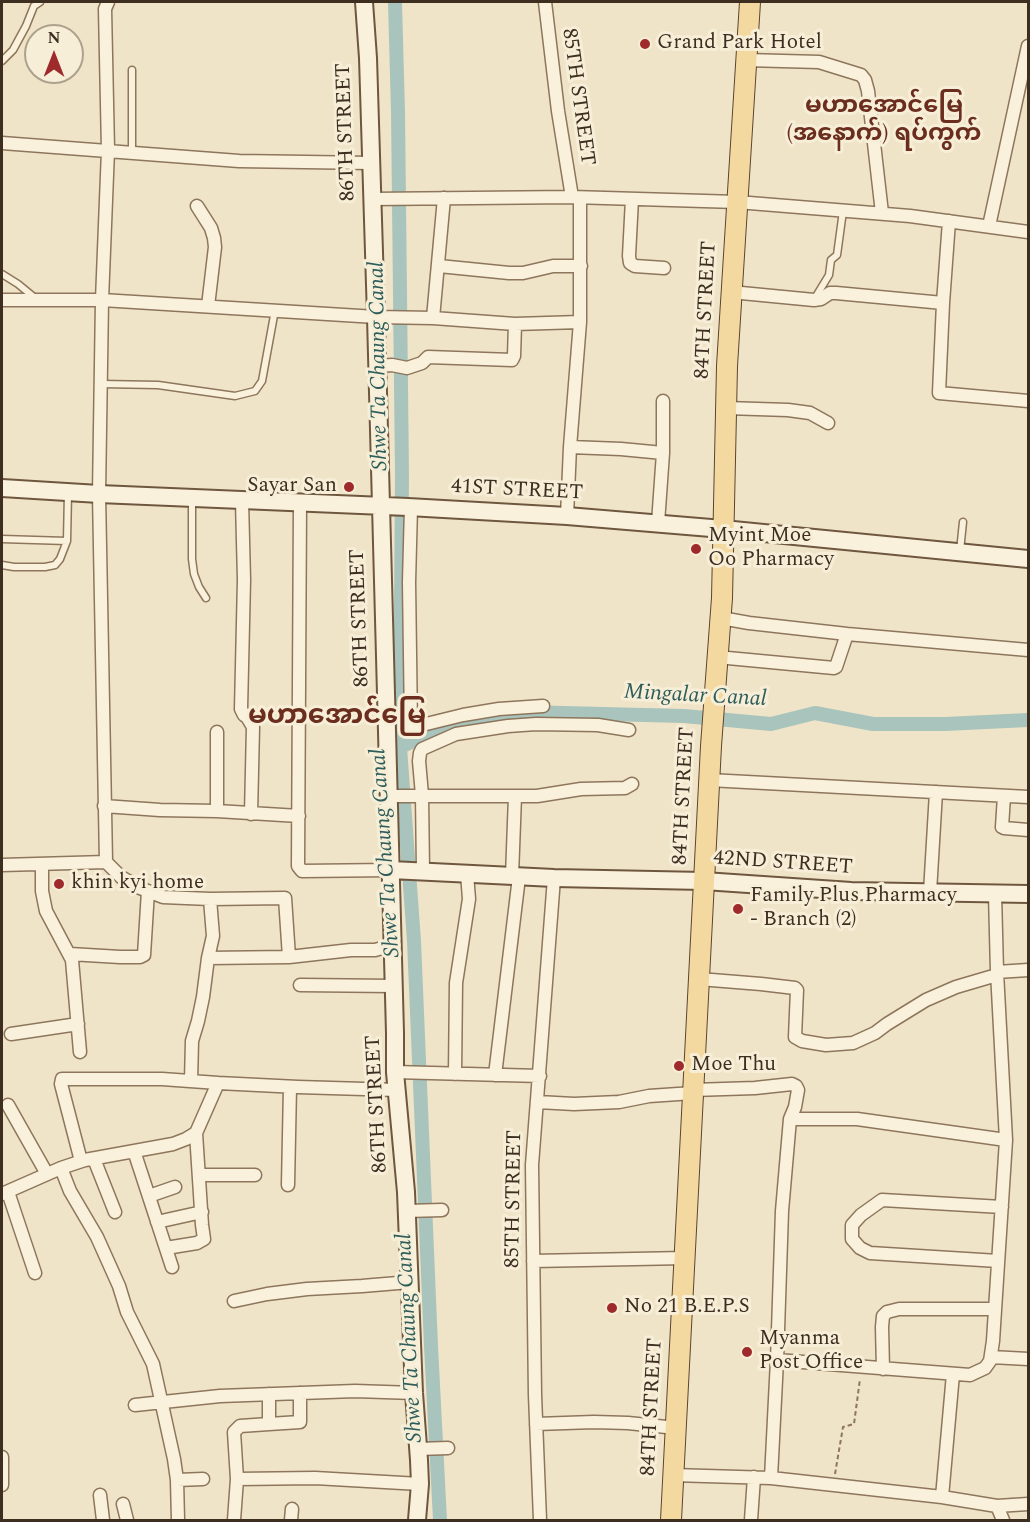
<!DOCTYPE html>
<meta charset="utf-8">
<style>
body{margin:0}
#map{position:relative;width:1030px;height:1522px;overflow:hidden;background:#f0e4c8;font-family:Spectral,serif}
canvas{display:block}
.frame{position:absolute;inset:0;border:3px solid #3d2e20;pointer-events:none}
.north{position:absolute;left:24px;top:24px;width:60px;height:60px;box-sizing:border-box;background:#f7eed8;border:2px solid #ada18e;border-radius:50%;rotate:0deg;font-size:16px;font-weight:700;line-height:24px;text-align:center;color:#3d2e20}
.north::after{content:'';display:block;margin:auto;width:21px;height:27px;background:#9e2a2b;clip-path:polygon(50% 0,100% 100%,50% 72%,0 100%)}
</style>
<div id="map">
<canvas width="1030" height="1522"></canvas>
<div class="frame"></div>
<div class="north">N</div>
</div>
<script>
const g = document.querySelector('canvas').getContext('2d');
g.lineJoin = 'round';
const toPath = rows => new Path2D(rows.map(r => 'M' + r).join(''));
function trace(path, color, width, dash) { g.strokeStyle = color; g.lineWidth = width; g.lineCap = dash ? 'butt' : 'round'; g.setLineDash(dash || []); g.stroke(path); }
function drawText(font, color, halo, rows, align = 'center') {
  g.font = font + ' Spectral,"Noto Sans Myanmar",serif'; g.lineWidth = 6; g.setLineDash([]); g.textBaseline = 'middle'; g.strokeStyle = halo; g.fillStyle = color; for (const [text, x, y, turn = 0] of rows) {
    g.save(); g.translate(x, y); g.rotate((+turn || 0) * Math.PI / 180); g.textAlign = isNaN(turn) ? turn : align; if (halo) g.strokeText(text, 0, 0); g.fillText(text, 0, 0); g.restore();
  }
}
trace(toPath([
 [395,2,398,112,402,475,400,747,414,941,431,1346,440,1520],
 [400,747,451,724,524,712,684,716,771,724,815,713,873,724,945,724,1028,720]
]), '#a9c4bc', 14);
const lane = toPath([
 [2,61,13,50,26,26,34,6,40,2],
 [132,152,132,70],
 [2,274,18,284,35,298],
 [815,298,829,275,831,260,837,255,843,211],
 [101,384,158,385,235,396,255,391,262,381,275,310],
 [192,499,192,559,194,574,199,587,206,598],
 [2,539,67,541,68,493],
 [960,551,963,522],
 [2,565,14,567,45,567,55,565,60,559,67,541]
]);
const street = toPath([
 [108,2,105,9,108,150,102,300,99,494,106,862,121,877,140,888,163,897,210,899,213,936,208,958,203,997,198,1021,192,1041,191,1081],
 [545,2,558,111,572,197],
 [746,60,819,62,861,75,865,80,868,91,882,213],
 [2,143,239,161,371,163],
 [372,199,572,197,737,202,910,216,1028,232],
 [632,199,629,256,630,263,635,266,664,268],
 [197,206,211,228,214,238,215,247,208,306],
 [989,226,1028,46],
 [439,266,509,273,523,273,553,266,581,266],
 [731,292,814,300,821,299,830,293,836,293,943,303,949,221],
 [2,300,102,300,376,317,433,318,515,324,580,322],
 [943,303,939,393,1028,401],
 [433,318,444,198],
 [377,366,392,365,407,368,422,363,428,357,512,360,514,356,515,324],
 [726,408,788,410,810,413,828,423],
 [570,447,621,449,663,453,658,523],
 [663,453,663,401],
 [242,501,244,580,241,709,244,715,247,717,253,727,251,814],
 [300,503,298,866,302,871,391,870],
 [411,507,409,582,411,726,414,727,463,715,499,709,543,706],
 [567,516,570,447,580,322,580,198],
 [721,618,749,623,847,634,1028,650],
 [717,657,834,668,836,667,847,634],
 [709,780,1028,797],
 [389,796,537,796,581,789,625,788,632,784],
 [1004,796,1002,827,1004,828,1028,830],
 [104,806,160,810,217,811,299,816],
 [217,811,217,732],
 [2,865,106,862],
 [42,865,42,891,46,911,72,960,80,1052],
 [423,871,422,795,419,761,420,753,422,749,456,734,508,726,536,724,598,725,629,730],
 [512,876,515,796],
 [930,892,936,792],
 [210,899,285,898,289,957],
 [70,954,120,957,140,957,144,955,148,891],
 [208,958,289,957,351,950,375,950,393,945],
 [997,972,1028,970],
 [699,979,761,984,795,988,797,990,795,1037,802,1041,826,1045,853,1043,875,1033,887,1024,926,1000,956,987,990,977,997,976],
 [300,985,394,986],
 [11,1034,78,1024],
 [395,1072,540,1076],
 [455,1074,456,983,469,899,467,874],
 [495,1075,519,877],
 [693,1090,755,1088,792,1084,796,1086,798,1090,795,1107,790,1119,782,1211,777,1360,771,1478],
 [538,1102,574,1104,619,1102,649,1096,693,1093],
 [8,1105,47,1174],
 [790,1119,857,1119,1006,1140],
 [134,1151,172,1267],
 [94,1159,115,1212],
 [81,1161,61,1084,62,1079,162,1079,218,1083],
 [61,1168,70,1191,97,1237,119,1286,127,1312,153,1364,174,1459,177,1480,178,1520],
 [199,1175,255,1175],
 [288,1185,290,1087],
 [8,1192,35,1273],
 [2,1194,61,1168,85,1160,173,1144,186,1139,196,1133,218,1083,298,1087,397,1090],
 [149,1196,175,1187],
 [407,1211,442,1210],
 [157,1222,202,1212],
 [166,1248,197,1243,204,1239,202,1225,196,1133],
 [533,1261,685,1258],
 [998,1261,870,1253,860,1248,852,1239,852,1225,861,1215,882,1200,1002,1207],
 [234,1301,267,1294,307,1289,362,1286,410,1282],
 [991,1357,1028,1359],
 [777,1360,970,1375,985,1368,990,1361,993,1341,1006,1140,997,972,995,894],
 [883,1369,882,1327,883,1316,887,1312,899,1309,995,1309],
 [269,1394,269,1424,240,1426,234,1432,237,1479,315,1478,420,1484],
 [135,1405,220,1396,355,1391,414,1393],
 [269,1424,300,1422,300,1393],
 [536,1424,594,1422,628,1423,676,1428],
 [418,1449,448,1448],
 [2,1457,2,1485],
 [673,1475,771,1478,942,1497,997,1506,1003,1520],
 [177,1480,203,1479],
 [100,1495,103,1520],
 [942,1497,953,1374],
 [123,1504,127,1520],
 [997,1506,1028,1504],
 [234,1520,237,1479],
 [291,1520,292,1509],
 [540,1520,535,1395,532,1165,554,878],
 [751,1520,754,1477]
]);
const secondary = toPath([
 [364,2,368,58,376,317,395,1033,395,1072,406,1192,414,1393,419,1460,420,1484,417,1520],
 [2,488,99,494,408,507,567,516,723,529,1028,559],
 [391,870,554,878,704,881,851,891,1028,894]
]);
const primary = toPath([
 [671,1520,711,746,722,598,727,366,750,2]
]);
trace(lane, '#8d765c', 9);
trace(street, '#8d765c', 15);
trace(secondary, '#6f573f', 20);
trace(primary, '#5b4430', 22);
trace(toPath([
 [835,1474,843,1427,854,1424,860,1379]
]), '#8d765c', 2, [4.5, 3]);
trace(lane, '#faf1dc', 6);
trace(street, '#faf1dc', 12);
trace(secondary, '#faf1dc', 16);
trace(primary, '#f3d9a0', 20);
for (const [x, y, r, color] of [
 [645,44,6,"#9e2a2b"],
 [349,487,6,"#9e2a2b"],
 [696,549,6,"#9e2a2b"],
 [59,884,6,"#9e2a2b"],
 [738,909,6,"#9e2a2b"],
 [679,1066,6,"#9e2a2b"],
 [612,1308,6,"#9e2a2b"],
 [747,1352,6,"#9e2a2b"]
]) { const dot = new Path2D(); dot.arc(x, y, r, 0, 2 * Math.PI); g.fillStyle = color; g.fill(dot); trace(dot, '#f7eed8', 2); }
drawText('21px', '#3d2e20', '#f7eed8', [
 ["Grand Park Hotel",657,44],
 ["Sayar San",337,487,"right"],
 ["Myint Moe",708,537],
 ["Oo Pharmacy",708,561],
 ["khin kyi home",71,884],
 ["Family Plus Pharmacy",750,897],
 ["- Branch (2)",750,921],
 ["Moe Thu",691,1066],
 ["No 21 B.E.P.S",624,1308],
 ["Myanma",759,1340],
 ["Post Office",759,1364]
], 'left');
drawText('21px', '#3d2e20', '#f7eed8', [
 ["85TH STREET",577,97,82],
 ["86TH STREET",347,132,-92],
 ["84TH STREET",707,310,-87],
 ["41ST STREET",517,491,3],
 ["86TH STREET",361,618,-92],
 ["84TH STREET",685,796,-87],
 ["42ND STREET",783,864,4],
 ["86TH STREET",378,1104,-93],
 ["85TH STREET",515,1199,-89],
 ["84TH STREET",653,1407,-87]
]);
drawText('italic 22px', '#2f5d5a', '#f7eed8', [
 ["Shwe Ta Chaung Canal",380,366,-91],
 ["Mingalar Canal",695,697,3],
 ["Shwe Ta Chaung Canal",387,853,-94],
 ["Shwe Ta Chaung Canal",411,1338,-93]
]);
drawText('bold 24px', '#6b2e1e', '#f7eed8', [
 ["မဟာအောင်မြေ",884,107],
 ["(အနောက်) ရပ်ကွက်",884,135]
]);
drawText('bold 27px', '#6b2e1e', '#f7eed8', [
 ["မဟာအောင်မြေ",337,718]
]);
</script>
